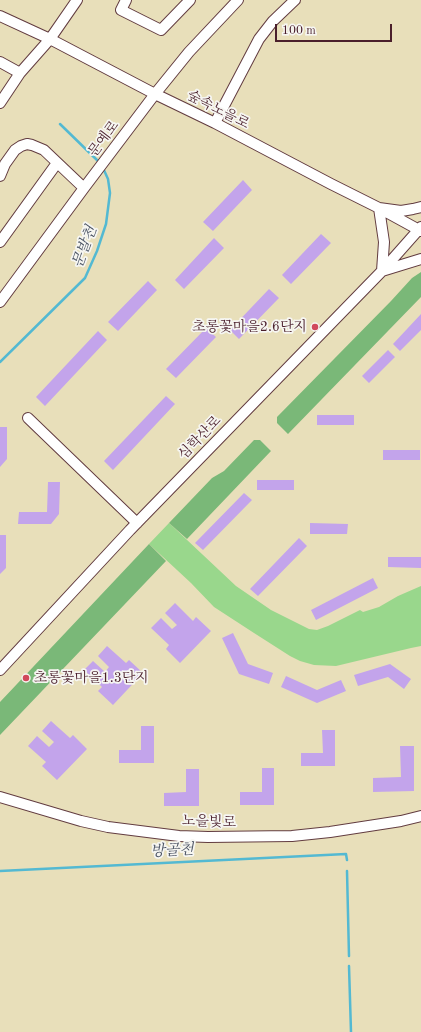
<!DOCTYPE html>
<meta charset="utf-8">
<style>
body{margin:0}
#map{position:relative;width:421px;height:1032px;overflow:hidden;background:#e8dfba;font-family:"Old Standard TT",serif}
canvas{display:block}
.scale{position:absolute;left:275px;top:24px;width:117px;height:18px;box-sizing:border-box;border:2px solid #4a1f2b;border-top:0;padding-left:5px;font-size:12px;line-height:14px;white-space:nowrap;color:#4a1f2b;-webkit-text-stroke:3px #f6f6f2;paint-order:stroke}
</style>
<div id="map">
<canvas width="421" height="1032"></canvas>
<div class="scale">100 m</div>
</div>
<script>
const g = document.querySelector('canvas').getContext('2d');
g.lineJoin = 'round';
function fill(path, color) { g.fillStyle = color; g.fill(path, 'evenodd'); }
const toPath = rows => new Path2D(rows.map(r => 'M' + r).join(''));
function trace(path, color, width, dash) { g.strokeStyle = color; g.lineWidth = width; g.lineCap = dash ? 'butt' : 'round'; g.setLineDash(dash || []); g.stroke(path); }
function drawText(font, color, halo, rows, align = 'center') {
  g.font = font + ' "Old Standard TT","Noto Serif KR",serif'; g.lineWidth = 3.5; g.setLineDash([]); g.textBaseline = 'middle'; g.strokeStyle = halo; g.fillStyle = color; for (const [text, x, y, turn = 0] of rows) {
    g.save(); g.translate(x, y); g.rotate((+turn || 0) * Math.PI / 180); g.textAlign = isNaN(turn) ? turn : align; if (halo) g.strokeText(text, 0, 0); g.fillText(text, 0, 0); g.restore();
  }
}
fill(toPath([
 [169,523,236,586,271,610,309,629,317,630,328,626,360,610,363,612,379,607,398,596,421,586,421,646,411,648,336,666,314,665,300,661,290,656,254,633,214,607,191,583,149,544]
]), '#99d78c');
fill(toPath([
 [421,272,421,297,288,434,277,423,277,417,391,301,412,278],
 [254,440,260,440,271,451,187,539,169,523,212,478,224,471],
 [149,544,166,561,0,735,0,702]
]), '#7ab878');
trace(toPath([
 [60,124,99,162],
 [0,362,85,278,97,251,106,224,110,193,108,179,103,168],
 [0,871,346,854,347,860],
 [347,871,349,956],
 [349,966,351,1032]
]), '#53b9d2', 2.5);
fill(toPath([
 [243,180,252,190,213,231,203,222],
 [321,234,331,243,291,284,282,275],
 [214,238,224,248,184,289,175,280],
 [148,281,157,290,118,331,108,322],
 [269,289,279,298,239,339,230,330],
 [421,314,421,330,400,351,393,344],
 [206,328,216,337,176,378,166,369],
 [98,331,107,340,45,406,36,397],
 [388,350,395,357,369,383,362,376],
 [166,396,175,404,113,470,104,461],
 [317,415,354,415,354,425,317,425],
 [0,427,7,427,7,459,0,467],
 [383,450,420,450,420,460,383,460],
 [257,480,294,480,294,490,257,490],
 [48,482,60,482,59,514,51,524,18,524,19,512,47,512],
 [244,493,252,500,203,550,195,543],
 [310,523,348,524,347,534,310,534],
 [0,535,6,535,6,568,0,574],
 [299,538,307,546,258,596,250,589],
 [388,557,421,557,421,568,388,567],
 [373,578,378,588,316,620,311,610],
 [175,603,193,621,196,617,211,631,180,663,166,649,169,645,151,628,161,618,172,629,177,625,165,613],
 [233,633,248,664,273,673,269,684,239,674,222,638],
 [107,646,126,663,129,660,143,673,113,705,98,691,102,687,84,670,93,661,105,672,109,667,98,656],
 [390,664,411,679,404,689,388,677,358,686,354,675],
 [286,676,317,690,341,680,346,691,317,703,281,687],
 [51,721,70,738,73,735,87,749,57,780,42,766,46,762,28,746,37,736,49,747,54,742,42,731],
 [141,726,154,726,154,763,119,763,119,750,141,750],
 [322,730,335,730,335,766,301,766,301,753,323,753],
 [400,746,414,746,414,791,373,792,373,778,401,777],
 [262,768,274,768,274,805,240,805,240,792,262,792],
 [186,769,199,769,199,806,164,806,164,793,186,792]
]), '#c3a4eb');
const minor = toPath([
 [126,0,121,10,161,30,190,0],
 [0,16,50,39,155,94,215,123,331,184,379,208,421,231],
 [0,62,20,73],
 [0,103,20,73,50,39,77,0],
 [215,123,259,39,273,21,295,0],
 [0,176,5,164,15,150,21,146,27,144,32,145,44,150,84,188],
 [421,207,413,209,401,211,379,208,384,242,382,271,421,259],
 [0,242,57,163],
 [0,302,84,188,155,94,189,52,238,0],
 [28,418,137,523],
 [0,670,130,530,382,271,421,227],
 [0,797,81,821,108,827,179,836,208,837,292,836,330,832,401,821,421,816]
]);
trace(minor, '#623c40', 12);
trace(minor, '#fff', 10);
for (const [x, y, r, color] of [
 [315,327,4,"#d1495b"],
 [26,678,4,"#d1495b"]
]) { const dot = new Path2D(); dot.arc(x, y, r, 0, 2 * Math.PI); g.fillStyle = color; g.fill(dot); trace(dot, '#f6f6f2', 1.5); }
drawText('14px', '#4a1f2b', '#f6f6f2', [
 ["숲속노을로",218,110,27],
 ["문예로",104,139,-53],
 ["심학산로",200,438,-46],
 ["노을빛로",209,822,2]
]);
drawText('14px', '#4a1f2b', '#f6f6f2', [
 ["초롱꽃마을2.6단지",307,327],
 ["초롱꽃마을1.3단지",34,678,"left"]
], 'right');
drawText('italic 15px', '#4d5565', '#f6f6f2', [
 ["문발천",85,247,-69],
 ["방골천",172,851,-3]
]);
</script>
